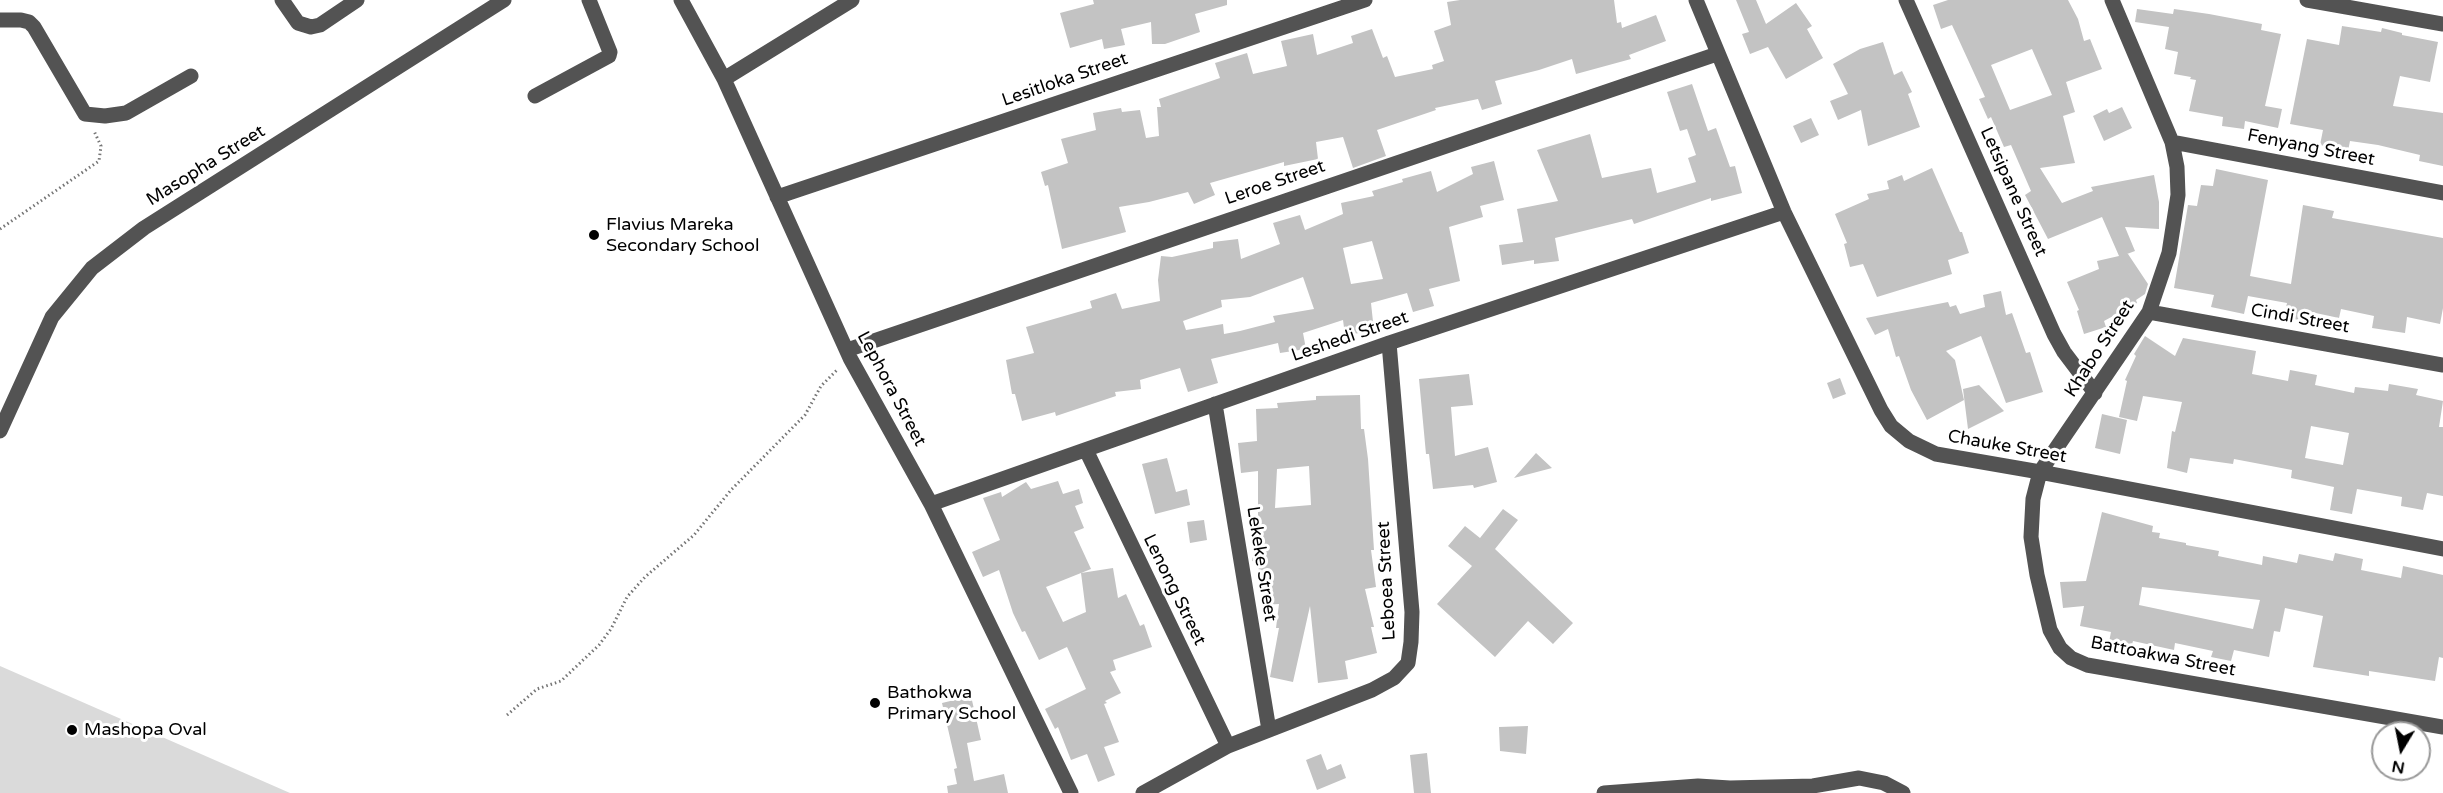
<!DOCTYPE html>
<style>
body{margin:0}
#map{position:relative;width:2443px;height:793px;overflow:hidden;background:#fff;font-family:"Varela Round",sans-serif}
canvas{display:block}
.north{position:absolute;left:2371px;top:721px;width:60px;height:60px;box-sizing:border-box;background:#fff;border:2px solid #999;border-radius:50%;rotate:190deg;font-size:16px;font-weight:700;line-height:24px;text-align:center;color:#000}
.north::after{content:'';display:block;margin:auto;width:21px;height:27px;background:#000;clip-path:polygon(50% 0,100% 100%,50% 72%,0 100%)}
</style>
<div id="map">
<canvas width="2443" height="793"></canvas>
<div class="north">N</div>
</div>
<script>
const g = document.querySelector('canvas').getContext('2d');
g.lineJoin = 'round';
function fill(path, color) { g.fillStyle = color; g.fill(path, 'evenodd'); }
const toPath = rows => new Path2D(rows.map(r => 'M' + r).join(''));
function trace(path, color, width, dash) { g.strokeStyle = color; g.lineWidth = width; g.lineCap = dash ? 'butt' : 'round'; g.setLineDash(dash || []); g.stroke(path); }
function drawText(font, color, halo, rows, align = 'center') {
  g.font = font + ' "Varela Round",sans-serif'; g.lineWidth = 6; g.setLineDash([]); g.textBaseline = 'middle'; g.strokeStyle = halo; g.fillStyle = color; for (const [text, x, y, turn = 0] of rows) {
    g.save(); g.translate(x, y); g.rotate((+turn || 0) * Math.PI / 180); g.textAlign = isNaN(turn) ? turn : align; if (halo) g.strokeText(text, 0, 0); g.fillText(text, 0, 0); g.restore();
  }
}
fill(toPath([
 [0,666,290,793,0,793]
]), '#dadada');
fill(toPath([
 [1093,0,1227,0,1227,5,1195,14,1200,32,1165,44,1152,44,1151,22,1121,29,1125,45,1104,49,1102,39,1070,48,1060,13,1094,4],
 [1460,0,1614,0,1617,23,1621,22,1622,28,1656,15,1666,41,1629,55,1631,59,1576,74,1572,59,1539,70,1495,81,1502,104,1482,110,1478,99,1435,108,1436,110,1377,130,1386,156,1353,168,1343,137,1316,142,1318,159,1284,166,1284,162,1210,183,1215,195,1194,204,1188,192,1149,202,1119,207,1126,232,1062,249,1048,185,1045,186,1041,172,1068,163,1061,139,1096,130,1093,113,1121,108,1122,112,1140,110,1146,138,1159,136,1157,107,1161,107,1159,99,1220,78,1215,63,1247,53,1253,74,1287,66,1281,41,1313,34,1317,55,1353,43,1351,36,1372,29,1383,58,1387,56,1395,77,1433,69,1432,65,1444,61,1434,31,1451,25,1447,2],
 [1736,0,1756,0,1766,24,1796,3,1812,26,1807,29,1823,58,1786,79,1768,47,1750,54,1742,34,1749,32],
 [1948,0,2068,0,2078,19,2084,41,2090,39,2102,69,2066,82,2075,112,2063,116,2075,163,2040,168,2062,203,2093,191,2091,187,2154,175,2159,202,2159,229,2125,227,2135,251,2127,254,2128,254,2148,284,2145,294,2136,300,2137,303,2104,321,2106,327,2084,334,2077,311,2079,310,2067,282,2099,269,2097,261,2119,256,2102,217,2048,239,2025,195,2031,191,2011,145,2004,147,1991,117,1988,119,1979,99,1985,97,1952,25,1941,29,1933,5],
 [2032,49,2052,95,2010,110,1991,65],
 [2137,9,2173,14,2174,9,2209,14,2262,24,2261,30,2281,34,2265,106,2282,109,2278,128,2245,121,2244,129,2222,126,2223,117,2189,111,2196,80,2190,79,2191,77,2174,74,2178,52,2165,49,2169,27,2135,22],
 [2342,26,2381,32,2382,28,2402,33,2402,35,2438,42,2430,82,2400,76,2393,106,2443,113,2443,166,2419,161,2420,155,2378,145,2350,141,2348,151,2320,145,2323,130,2290,124,2307,39,2339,45],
 [1883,42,1894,75,1902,71,1912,92,1908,94,1920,127,1868,146,1861,110,1838,120,1830,101,1848,94,1833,64,1860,49],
 [1692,84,1708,131,1716,128,1730,167,1735,166,1742,193,1711,201,1711,198,1634,224,1632,219,1555,238,1559,261,1534,264,1534,260,1502,265,1499,245,1523,242,1517,209,1558,201,1537,150,1590,134,1602,178,1651,168,1657,193,1696,182,1688,158,1696,155,1687,129,1680,131,1667,92],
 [2122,107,2132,128,2104,141,2093,116,2107,109,2109,113],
 [1811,118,1819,135,1801,143,1793,126],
 [1494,161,1504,200,1480,206,1483,217,1449,227,1460,281,1429,289,1434,306,1413,312,1407,293,1371,303,1374,331,1345,335,1343,320,1303,333,1306,349,1280,353,1278,343,1211,359,1218,383,1188,392,1180,368,1140,380,1141,389,1115,392,1116,396,1056,416,1055,412,1022,421,1015,394,1012,394,1006,360,1034,353,1026,327,1092,308,1090,301,1116,293,1122,309,1160,301,1158,280,1161,256,1172,257,1213,248,1213,242,1238,239,1241,259,1280,244,1273,223,1300,215,1305,230,1343,214,1341,203,1374,196,1372,191,1403,182,1402,179,1431,171,1437,192,1473,174,1471,167],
 [1372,241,1383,279,1351,284,1343,248],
 [1303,277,1314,309,1273,316,1275,322,1240,331,1224,334,1223,324,1186,330,1183,321,1222,307,1221,300,1250,297],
 [1932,168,1960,232,1962,232,1969,253,1948,260,1952,274,1877,297,1863,264,1850,267,1844,244,1847,243,1835,214,1869,199,1867,194,1889,189,1887,181,1902,175,1904,181],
 [2216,169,2268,180,2250,276,2291,284,2303,205,2334,211,2332,218,2443,238,2443,308,2440,324,2407,317,2405,333,2372,328,2374,316,2341,309,2339,318,2311,312,2309,322,2284,317,2287,303,2248,296,2244,314,2211,307,2214,295,2174,288,2188,205,2197,206,2201,185,2213,186],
 [2001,291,2006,315,2012,313,2026,353,2030,352,2043,392,2006,403,1981,336,1946,351,1955,360,1964,400,1927,420,1911,390,1899,356,1896,357,1888,329,1875,335,1866,318,1948,302,1950,307,1956,305,1960,314,1985,307,1983,295],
 [2145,336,2175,356,2183,338,2256,351,2252,374,2288,381,2290,370,2317,375,2315,385,2354,393,2355,387,2388,391,2389,384,2418,389,2416,395,2443,401,2439,427,2443,427,2443,496,2427,493,2423,510,2401,506,2402,497,2357,489,2352,514,2330,510,2334,487,2291,478,2292,470,2234,459,2233,464,2190,458,2187,473,2167,468,2172,431,2175,432,2182,402,2143,396,2137,421,2119,417,2127,381,2125,380,2136,356,2134,354],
 [2311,426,2349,433,2343,465,2305,458],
 [1469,374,1473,405,1451,407,1455,456,1488,447,1497,482,1474,488,1473,485,1433,489,1429,454,1426,454,1419,379],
 [1840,378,1846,394,1833,399,1827,383],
 [1979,385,2004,411,1968,429,1963,389],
 [1360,395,1361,429,1364,429,1368,459,1374,550,1371,550,1376,587,1365,589,1374,627,1371,627,1377,653,1345,661,1348,679,1318,683,1310,606,1293,682,1270,677,1279,628,1276,628,1279,604,1262,605,1258,562,1252,561,1258,523,1258,471,1241,473,1238,443,1257,441,1256,409,1278,408,1277,403,1316,400,1316,396],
 [1309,466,1311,505,1275,508,1277,469],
 [2102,414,2127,420,2120,454,2095,448],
 [1536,453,1552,468,1514,478],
 [1167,458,1176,492,1187,489,1190,505,1155,514,1142,464],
 [1058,481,1063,494,1079,489,1083,503,1075,506,1084,528,1074,532,1091,569,1046,587,1063,622,1086,612,1081,573,1113,568,1118,598,1126,594,1140,626,1144,624,1152,647,1113,660,1116,670,1110,672,1121,693,1105,701,1107,703,1104,704,1119,742,1104,747,1115,775,1098,782,1087,754,1071,760,1058,727,1055,729,1045,709,1086,689,1067,647,1039,660,1025,631,1022,632,1013,613,999,570,983,577,972,552,1000,540,983,498,1001,492,1002,497,1026,482,1031,489],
 [1503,509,1518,520,1495,549,1573,623,1553,644,1528,621,1495,657,1437,604,1472,566,1448,546,1465,526,1480,538],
 [2102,512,2153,526,2152,532,2160,533,2159,538,2186,543,2186,545,2219,551,2218,556,2262,565,2263,556,2297,563,2299,554,2333,561,2335,553,2363,559,2361,570,2401,578,2403,566,2443,575,2443,658,2439,657,2435,681,2369,671,2369,676,2313,667,2323,616,2285,608,2280,632,2274,631,2269,657,2234,650,2231,661,2211,657,2213,651,2175,643,2174,650,2133,641,2130,651,2108,647,2111,632,2080,626,2084,606,2063,608,2060,582,2086,581],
 [2142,587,2260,600,2253,629,2139,605],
 [1204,520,1207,540,1190,543,1187,522],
 [971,696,981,740,967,743,974,781,1004,774,1008,793,948,793,947,786,957,784,954,769,957,768,942,703],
 [1528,726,1526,754,1500,751,1499,727],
 [1427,753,1431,793,1414,793,1410,755],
 [1321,754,1327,770,1341,764,1346,778,1317,790,1306,760]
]), '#c3c3c3');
trace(toPath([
 [0,229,99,161,101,146,94,131],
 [507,715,537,689,561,681,599,645,611,629,627,597,645,577,694,535,731,490,805,415,821,386,838,369]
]), '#757575', 3, [1.5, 3]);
trace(toPath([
 [282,0,298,23,311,27,320,25,357,0],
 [681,0,724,79,850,358,931,504,1071,793],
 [1696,0,1784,212,1881,410,1891,426,1909,441,1936,454,2040,472,2443,549],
 [1906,0,2054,334,2064,352,2095,393],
 [2112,0,2172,142,2177,167,2178,195,2169,253,2149,312,2040,472,2033,499,2031,537,2037,575,2050,630,2060,648,2071,658,2087,665,2443,727],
 [2307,0,2443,24],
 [0,20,21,20,29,22,34,27,85,114,105,116,126,113,191,76],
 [724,79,852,0],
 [535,96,609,56,610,52,589,0],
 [2172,142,2443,193],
 [777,197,1365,0],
 [2149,312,2443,365],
 [847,350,1717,54],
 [1215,404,1269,730],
 [0,431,52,317,92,268,144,228,504,0],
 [1086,450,1228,746],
 [931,504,1389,343,1784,212],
 [1143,793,1228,746,1372,690,1394,678,1408,663,1411,642,1412,612,1389,343],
 [1604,793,1698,786,1730,788,1813,786,1859,778,1884,783,1903,793]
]), '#535353', 15);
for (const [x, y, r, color] of [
 [594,235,6,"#000"],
 [875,703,6,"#000"],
 [72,730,6,"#000"]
]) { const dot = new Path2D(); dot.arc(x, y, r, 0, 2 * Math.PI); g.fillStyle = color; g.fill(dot); trace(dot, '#fff', 2); }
drawText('18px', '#000', '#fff', [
 ["Lesitloka Street",1065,80,-19],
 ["Fenyang Street",2311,148,11],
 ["Masopha Street",206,166,-32],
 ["Leroe Street",1275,183,-19],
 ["Letsipane Street",2013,192,66],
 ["Cindi Street",2300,319,10],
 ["Leshedi Street",1350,337,-19],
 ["Khabo Street",2100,349,-57],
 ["Lephora Street",891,389,62],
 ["Chauke Street",2007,447,10],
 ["Lekeke Street",1261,564,81],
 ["Leboea Street",1387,581,-93],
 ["Lenong Street",1174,590,64],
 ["Battoakwa Street",2163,657,11]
]);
drawText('18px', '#000', '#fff', [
 ["Flavius Mareka",606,225],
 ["Secondary School",606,246],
 ["Bathokwa",887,693],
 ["Primary School",887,714],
 ["Mashopa Oval",84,730]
], 'left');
</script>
